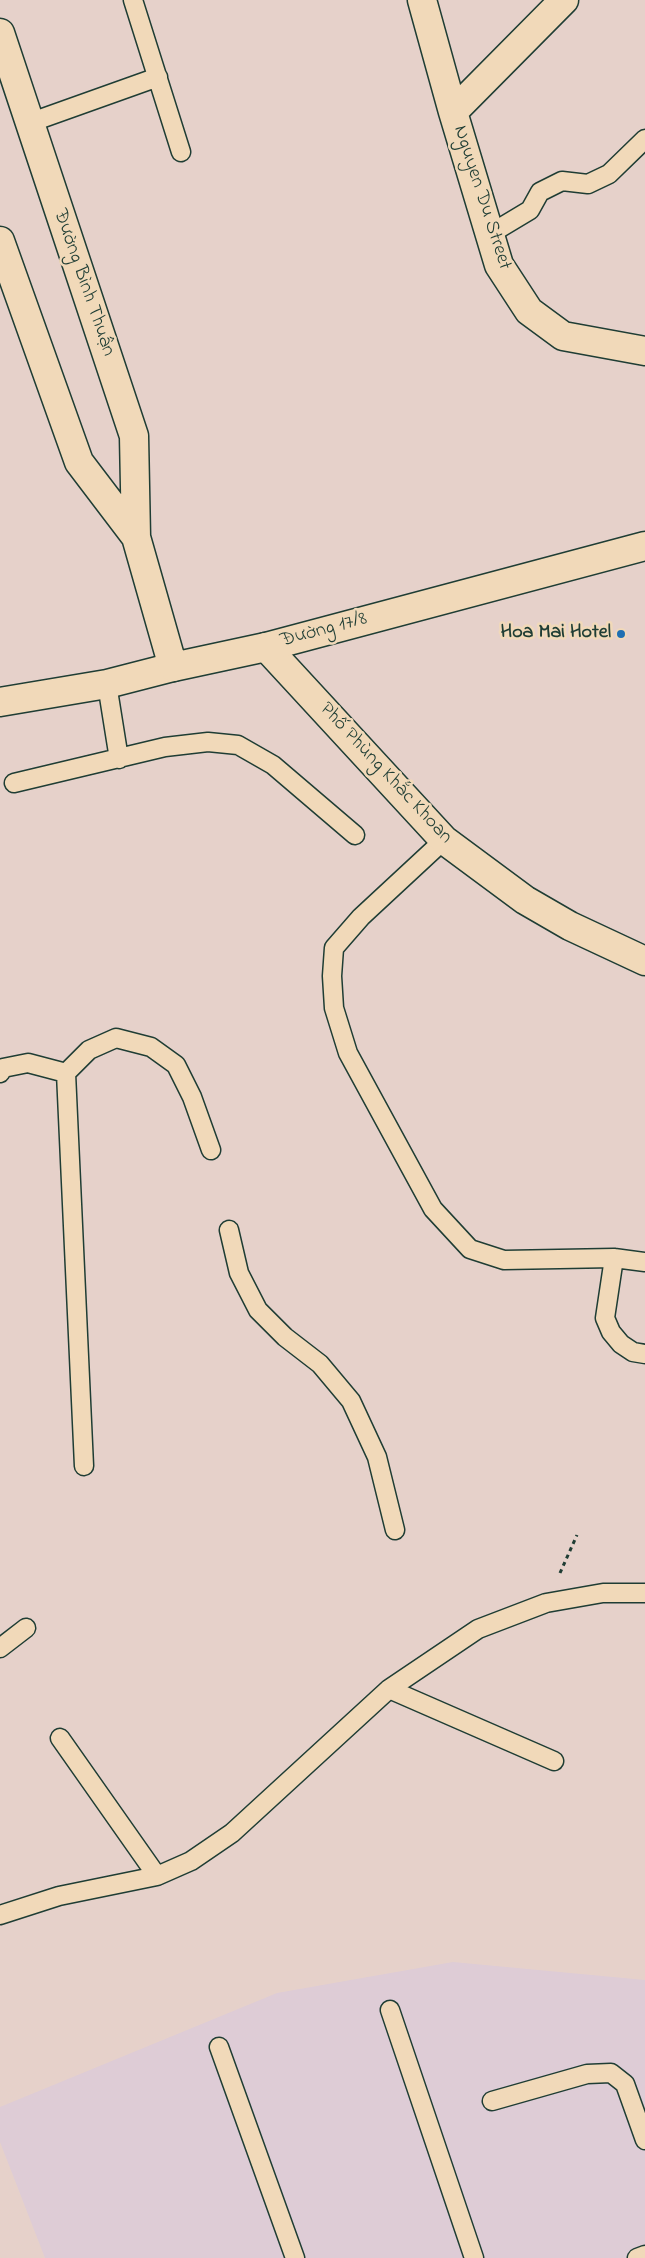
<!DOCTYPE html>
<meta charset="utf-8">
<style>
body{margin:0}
canvas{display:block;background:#e6d1ca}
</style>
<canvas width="645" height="2258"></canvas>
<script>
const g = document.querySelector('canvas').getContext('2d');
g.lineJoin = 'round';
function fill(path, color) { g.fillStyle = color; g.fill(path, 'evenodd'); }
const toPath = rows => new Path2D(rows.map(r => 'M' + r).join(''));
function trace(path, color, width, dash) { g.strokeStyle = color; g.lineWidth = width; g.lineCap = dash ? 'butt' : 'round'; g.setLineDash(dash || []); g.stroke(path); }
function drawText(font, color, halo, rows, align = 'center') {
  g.font = font + ' "Indie Flower",sans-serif'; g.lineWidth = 5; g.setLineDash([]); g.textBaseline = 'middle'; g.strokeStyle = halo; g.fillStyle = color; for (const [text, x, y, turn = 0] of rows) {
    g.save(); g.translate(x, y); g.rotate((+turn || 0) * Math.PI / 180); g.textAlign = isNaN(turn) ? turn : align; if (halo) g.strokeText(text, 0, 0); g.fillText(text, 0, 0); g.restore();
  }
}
fill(toPath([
 [453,1962,645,1980,645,2258,45,2258,0,2142,0,2107,277,1993]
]), '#deccd6');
const service = toPath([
 [133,0,181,152],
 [29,123,158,77],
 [490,234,530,210,540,192,562,181,588,184,609,174,645,139],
 [107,684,119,759],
 [14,783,165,747,208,742,238,745,273,765,355,835],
 [444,840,361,917,334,948,332,976,334,1008,348,1053,433,1209,470,1249,504,1260,614,1258,645,1262],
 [0,1073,3,1068,28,1063,66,1073],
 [229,1230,239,1273,258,1310,285,1337,320,1364,351,1401,377,1457,395,1530],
 [614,1258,605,1318,611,1332,621,1344,633,1352,645,1354],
 [84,1466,66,1073,89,1050,116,1038,151,1047,176,1065,192,1097,211,1150],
 [0,1648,26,1628],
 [389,1689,554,1761],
 [60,1738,157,1876],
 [0,1915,59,1896,157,1876,191,1861,232,1833,389,1689,478,1629,546,1603,603,1593,645,1593],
 [390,2010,474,2258],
 [219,2047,295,2258],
 [492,2101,587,2074,611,2073,625,2084,645,2140],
 [637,2258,645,2255]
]);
const minor = toPath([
 [422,0,453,112],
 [564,0,453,112,499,265,529,311,563,336,645,351]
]);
const tertiary = toPath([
 [266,647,444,840,525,900,570,926,645,961],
 [0,702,107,684,173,667]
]);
const secondary = toPath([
 [0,33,134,436,136,537,173,667,266,647,645,546],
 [0,241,79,462,136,537]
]);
trace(service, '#1f3d34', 21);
trace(minor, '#1f3d34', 31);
trace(tertiary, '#1f3d34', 31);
trace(secondary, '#1f3d34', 31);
trace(toPath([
 [560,1573,577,1535]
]), '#1f3d34', 3, [4, 4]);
trace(service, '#f1d9b9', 18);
trace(minor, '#f1d9b9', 28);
trace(tertiary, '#f1d9b9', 28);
trace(secondary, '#f1d9b9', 28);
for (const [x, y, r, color] of [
 [621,634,5,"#1f6fb2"]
]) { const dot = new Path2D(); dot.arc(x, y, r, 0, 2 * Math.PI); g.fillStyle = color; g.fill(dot); trace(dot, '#f1d9b9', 2); }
drawText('20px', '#1f3d34', '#f1d9b9', [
 ["Nguyen Du Street",481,198,72],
 ["Đường Bình Thuận",83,283,71],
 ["Đường 17/8",324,631,-15],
 ["Phố Phùng Khắc Khoan",385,774,47]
]);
drawText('bold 20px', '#1f3d34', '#f1d9b9', [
 ["Hoa Mai Hotel",611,634]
], 'right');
</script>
